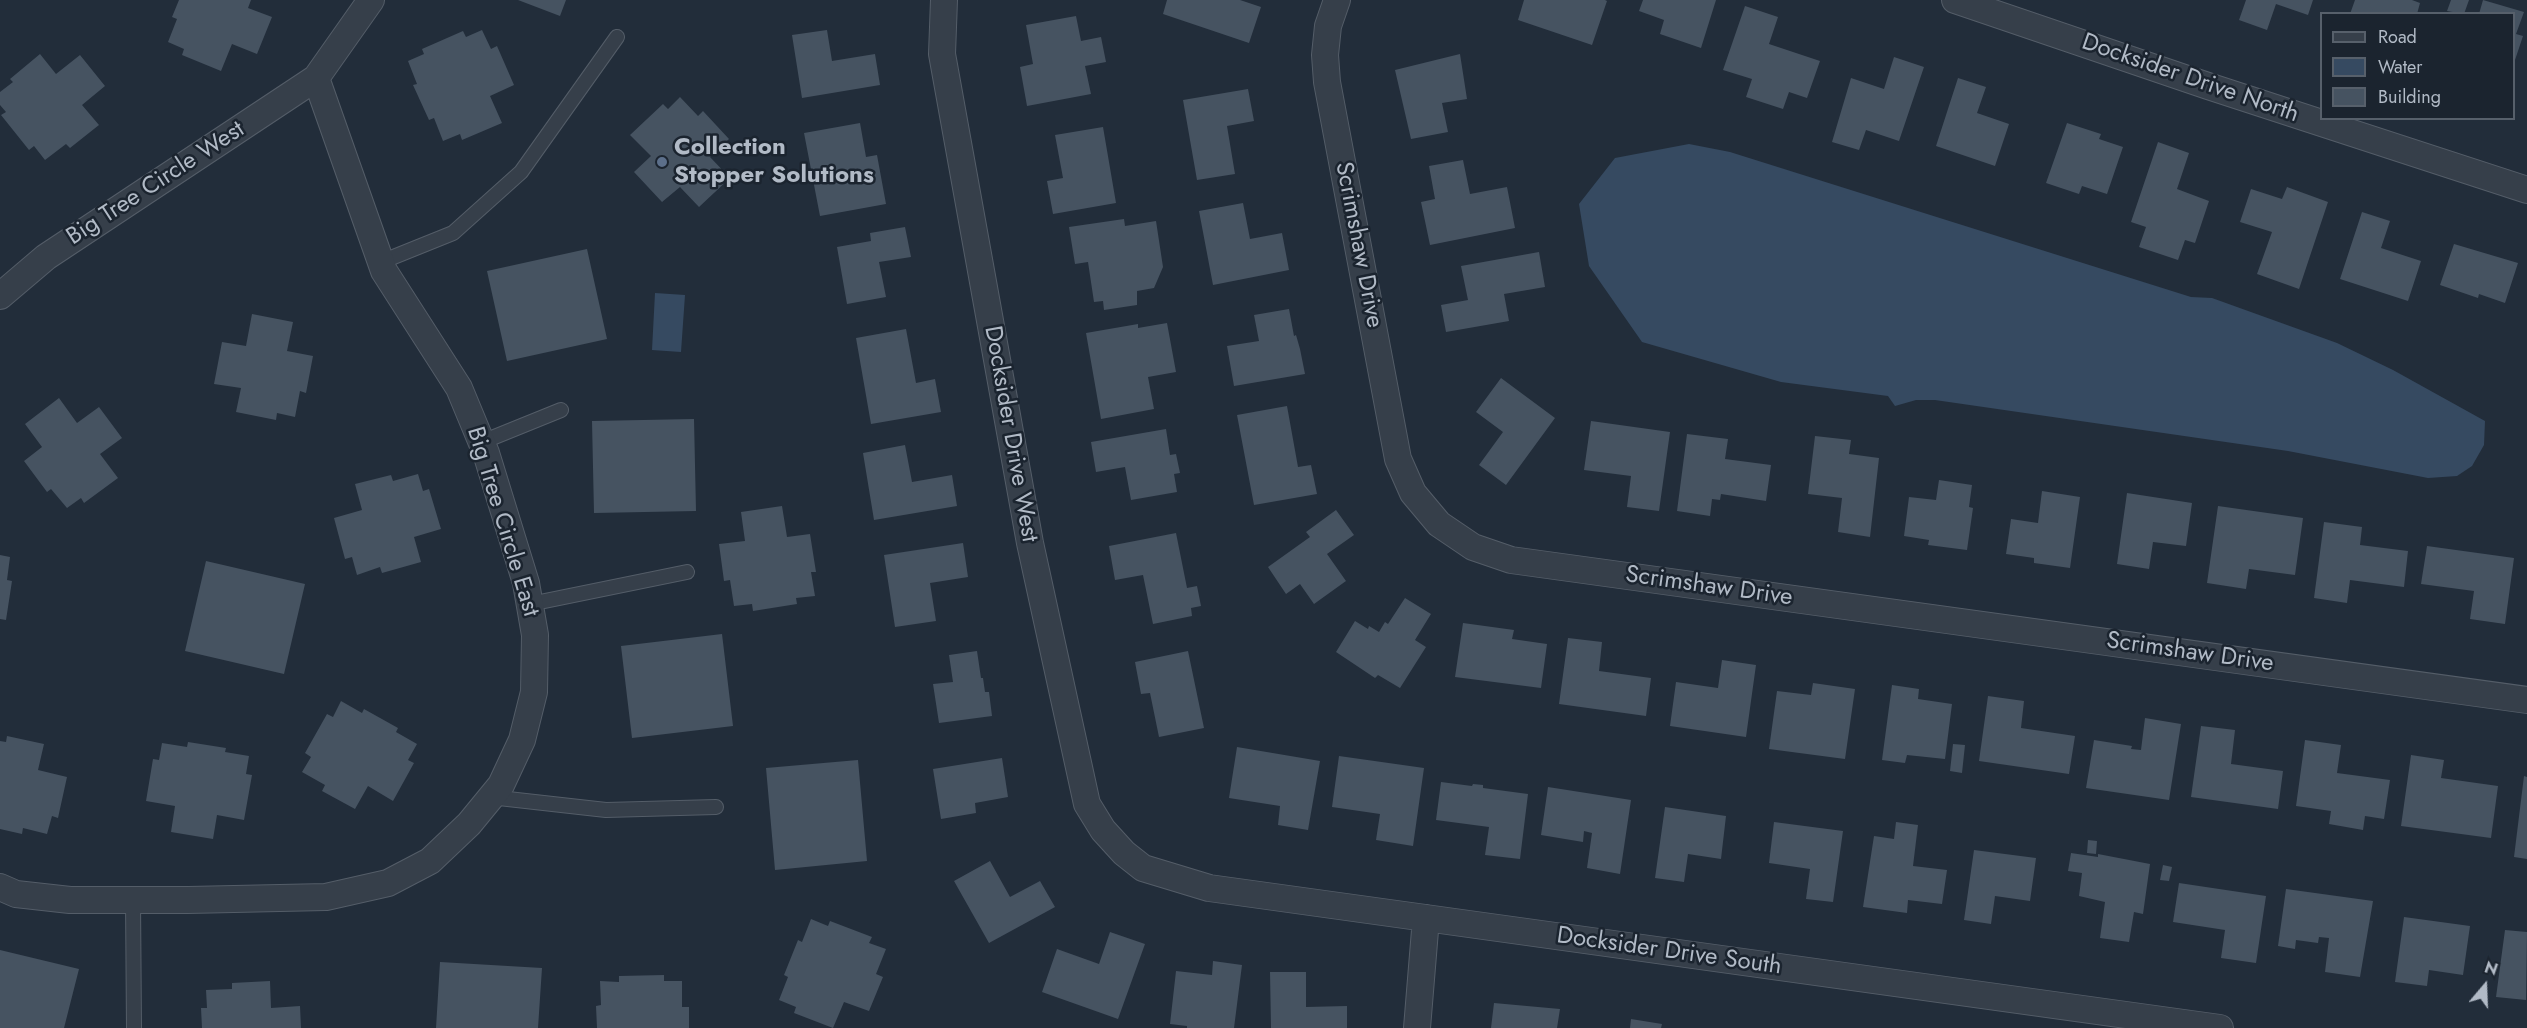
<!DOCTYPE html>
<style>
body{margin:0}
#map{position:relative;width:2527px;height:1028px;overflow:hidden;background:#222d3a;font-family:Jost,sans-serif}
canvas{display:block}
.legend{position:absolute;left:2320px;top:12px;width:195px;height:108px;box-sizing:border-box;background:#1b242f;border:2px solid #57606b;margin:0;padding:8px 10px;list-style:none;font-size:18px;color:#b1bac6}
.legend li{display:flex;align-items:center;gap:12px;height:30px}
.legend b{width:30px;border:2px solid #57606b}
.north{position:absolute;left:2455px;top:956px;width:60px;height:60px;-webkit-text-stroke:4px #1b242f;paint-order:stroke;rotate:19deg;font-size:16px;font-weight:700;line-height:24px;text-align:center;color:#b1bac6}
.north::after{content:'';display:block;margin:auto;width:21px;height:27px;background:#b1bac6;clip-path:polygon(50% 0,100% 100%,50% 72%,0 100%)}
</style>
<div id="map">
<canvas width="2527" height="1028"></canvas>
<ul class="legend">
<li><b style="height:8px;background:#363f4a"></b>Road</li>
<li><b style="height:16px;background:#364a61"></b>Water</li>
<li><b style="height:16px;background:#465361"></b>Building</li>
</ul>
<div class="north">N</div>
</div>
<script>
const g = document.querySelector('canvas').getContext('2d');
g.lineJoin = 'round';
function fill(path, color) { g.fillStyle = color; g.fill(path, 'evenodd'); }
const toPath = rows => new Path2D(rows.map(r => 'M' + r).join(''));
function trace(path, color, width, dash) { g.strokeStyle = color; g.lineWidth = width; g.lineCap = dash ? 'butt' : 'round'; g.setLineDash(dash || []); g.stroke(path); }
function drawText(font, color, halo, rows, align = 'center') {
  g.font = font + ' Jost,sans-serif'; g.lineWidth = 5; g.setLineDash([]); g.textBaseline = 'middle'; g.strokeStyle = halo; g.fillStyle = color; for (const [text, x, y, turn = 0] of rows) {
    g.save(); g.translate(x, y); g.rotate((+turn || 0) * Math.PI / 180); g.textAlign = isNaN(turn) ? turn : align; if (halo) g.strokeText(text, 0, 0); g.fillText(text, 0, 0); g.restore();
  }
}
fill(toPath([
 [1689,144,1730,152,2191,297,2212,298,2337,343,2393,370,2485,421,2484,445,2472,466,2457,476,2428,478,2288,451,1935,400,1916,400,1895,406,1888,396,1781,382,1642,342,1589,266,1579,204,1615,158],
 [655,293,685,295,681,352,652,350]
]), '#364a61');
fill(toPath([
 [179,0,251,0,248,8,272,17,257,54,232,44,221,71,182,55,184,49,168,42,177,19,172,17],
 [518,0,566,0,560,16],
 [1167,0,1240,0,1261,7,1249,43,1163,14],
 [1524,0,1605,0,1607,1,1592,45,1518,20],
 [1643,0,1716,0,1701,48,1660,34,1664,20,1639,11],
 [2246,0,2313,0,2308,15,2276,4,2267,30,2239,20],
 [2355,0,2412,0,2420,3,2417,14,2350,14],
 [2451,0,2469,0,2464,14,2447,11],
 [2483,0,2524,12,2516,34,2523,36,2514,63,2514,14,2479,14],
 [1745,6,1778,17,1769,44,1820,61,1807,98,1789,92,1783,109,1746,97,1752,79,1723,70],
 [1076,16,1081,41,1101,37,1106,62,1085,66,1091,94,1027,106,1020,67,1033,64,1026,25],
 [482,30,491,49,497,46,514,85,490,96,502,123,462,140,460,134,443,141,434,118,429,120,413,85,417,84,408,61,424,54,422,49,463,31,466,37],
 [827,30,832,61,875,54,880,85,802,98,792,35],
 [40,54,56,74,80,55,105,86,82,105,99,125,70,148,66,144,45,160,34,146,29,150,1,115,6,112,0,105,0,92,13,82,10,79],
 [1460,54,1467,99,1442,103,1448,132,1411,139,1395,70],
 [1894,57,1924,67,1899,141,1866,130,1859,150,1832,142,1851,78,1884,89],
 [1958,78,1986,87,1977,113,2009,124,1995,166,1936,146],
 [1248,89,1254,121,1227,126,1235,174,1197,180,1183,100],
 [680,97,698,116,703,111,729,139,710,157,730,178,699,207,680,187,662,202,634,172,651,156,630,135,663,104,668,109],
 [860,123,866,157,877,155,886,204,820,216,804,133],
 [2067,123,2101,134,2099,139,2123,147,2107,194,2082,186,2079,194,2046,183],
 [1103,127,1116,203,1053,214,1047,181,1063,178,1055,135],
 [2158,142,2189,153,2177,189,2209,201,2195,243,2185,240,2178,260,2139,247,2146,227,2131,222],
 [1463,160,1470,194,1507,187,1515,228,1430,245,1421,202,1435,199,1429,166],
 [2287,187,2328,202,2299,289,2257,274,2272,232,2240,222,2251,189,2282,199],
 [1243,203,1250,239,1282,233,1289,270,1213,285,1199,211],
 [2362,212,2390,221,2381,248,2421,261,2408,301,2340,279],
 [1124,219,1125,226,1156,221,1163,267,1154,288,1137,291,1137,305,1104,310,1103,301,1094,302,1088,262,1075,264,1069,227],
 [905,227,911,257,879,262,886,297,847,304,837,247,871,241,870,233],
 [2454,244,2518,263,2505,303,2479,294,2478,298,2440,285],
 [587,249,607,339,507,361,487,271],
 [1539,252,1545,287,1504,294,1509,321,1446,332,1441,305,1468,300,1461,266],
 [1289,309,1294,336,1296,335,1300,349,1305,374,1234,386,1227,346,1259,341,1254,315],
 [252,314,293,322,287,351,313,356,306,393,300,391,295,417,277,413,276,420,236,412,241,388,214,384,222,342,246,346],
 [1167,323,1176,372,1148,377,1154,409,1101,419,1086,333,1138,324,1138,328],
 [906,329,916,383,935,379,941,412,871,424,856,338],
 [1501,378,1555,418,1506,485,1479,465,1503,432,1476,412],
 [59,398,77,423,99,407,122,438,100,454,118,478,84,503,81,498,67,508,51,489,47,492,24,461,42,447,25,424],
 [1287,406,1298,467,1311,465,1317,494,1254,505,1237,415],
 [694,419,696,511,594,513,592,421],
 [1591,421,1670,432,1659,511,1627,507,1631,476,1584,470],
 [1166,429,1170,455,1176,454,1180,473,1174,474,1177,492,1131,500,1125,467,1096,472,1091,442],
 [1687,434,1728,439,1725,459,1771,465,1766,501,1721,494,1720,500,1712,499,1710,516,1677,511],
 [1815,436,1851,440,1849,454,1879,458,1870,537,1838,532,1842,498,1808,494],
 [905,445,912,482,952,475,957,506,874,520,863,453],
 [418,474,423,491,429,489,441,529,414,537,421,562,382,573,380,567,357,575,352,557,345,559,334,518,362,510,355,484,391,475,393,481],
 [1939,480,1972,485,1969,507,1973,508,1967,550,1928,545,1929,540,1904,536,1909,497,1936,500],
 [2042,491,2080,497,2070,568,2034,563,2034,558,2006,554,2011,519,2038,523],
 [2127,493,2192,503,2186,546,2153,542,2149,569,2117,564],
 [782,506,787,537,810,534,816,572,811,572,815,596,796,598,797,604,753,611,752,604,734,606,730,580,724,581,719,544,745,541,741,512],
 [2218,506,2303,518,2295,575,2249,569,2246,589,2207,583],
 [1336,510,1354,535,1327,554,1346,581,1314,604,1300,584,1286,594,1268,567,1310,537,1306,532],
 [2324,522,2362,527,2360,545,2408,551,2404,587,2350,580,2347,603,2314,598],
 [1176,533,1187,588,1197,586,1201,606,1191,608,1192,616,1153,624,1143,575,1115,580,1109,546],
 [963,543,968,577,930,583,936,621,895,627,884,555],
 [2427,546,2514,558,2505,624,2470,619,2474,591,2421,584],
 [0,555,10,557,7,580,12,581,6,620,0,619],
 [206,561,305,584,284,674,185,651],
 [1405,598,1431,614,1415,640,1426,647,1400,688,1378,675,1375,678,1336,652,1355,621,1368,629,1369,626,1379,632,1385,622,1388,624],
 [1463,623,1514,630,1512,639,1547,644,1541,688,1455,677],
 [722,634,733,726,632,738,621,646],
 [1568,638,1602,642,1599,671,1651,678,1646,716,1559,704],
 [977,651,981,678,983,678,985,692,989,692,992,716,939,723,933,684,953,682,949,655],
 [1188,651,1204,728,1159,737,1150,693,1141,694,1135,662],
 [1722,660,1756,665,1746,737,1670,726,1676,682,1718,688],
 [1813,683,1855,689,1845,759,1769,749,1777,691,1811,695],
 [1892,685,1919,689,1918,699,1952,704,1945,759,1907,755,1905,763,1882,760],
 [1988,696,2024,701,2021,728,2075,736,2069,774,1979,761],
 [341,701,362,713,364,709,398,728,396,732,417,744,408,760,414,763,393,801,368,786,355,809,322,791,325,785,302,772,311,757,305,753,327,714,333,717],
 [2145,718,2181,724,2169,800,2086,788,2094,740,2132,746,2131,749,2141,750],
 [2201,726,2235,730,2231,764,2283,771,2278,809,2191,797],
 [7,736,44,744,38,770,67,777,58,818,52,816,47,834,23,828,22,834,0,829,0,741,6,742],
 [2305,740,2341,745,2337,773,2390,780,2384,819,2365,816,2363,830,2329,824,2331,811,2296,806],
 [188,742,226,748,225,752,249,756,246,774,252,775,244,820,217,815,213,839,171,832,175,806,146,801,153,759,159,760,162,743,187,747],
 [1953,744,1965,745,1962,773,1950,771],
 [1237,747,1320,761,1308,830,1278,825,1280,806,1229,798],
 [2411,755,2444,760,2441,778,2498,786,2491,838,2401,826],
 [1339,756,1424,768,1413,846,1376,840,1380,814,1332,807],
 [1002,758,1008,797,975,803,976,813,941,819,933,769],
 [858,760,867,861,775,870,766,768],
 [2524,776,2527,777,2527,859,2514,857],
 [1441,782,1472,786,1473,784,1483,785,1483,788,1528,794,1520,859,1485,855,1489,827,1436,820],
 [1548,787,1631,800,1620,874,1587,868,1592,833,1584,831,1583,842,1541,835],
 [1665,807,1726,816,1721,859,1688,854,1684,882,1655,878],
 [1774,822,1843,831,1833,902,1806,899,1810,869,1769,863],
 [1896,822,1918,825,1913,866,1947,870,1942,904,1908,900,1907,913,1863,907,1874,836,1894,839],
 [2088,840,2097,841,2096,854,2087,853],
 [1974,850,2036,858,2030,901,1995,896,1991,924,1964,920],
 [2071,853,2098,857,2098,854,2150,864,2143,914,2134,912,2129,942,2100,938,2105,902,2079,896,2082,873,2068,871],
 [990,861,1010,897,1040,881,1055,907,989,943,954,881],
 [2163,865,2172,867,2169,881,2160,880],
 [2179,883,2266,896,2256,963,2221,958,2225,930,2173,922],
 [2286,889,2373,901,2360,977,2325,972,2329,938,2319,937,2318,943,2296,940,2295,949,2278,946],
 [2404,917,2470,926,2463,975,2429,970,2427,986,2395,982],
 [811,919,828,926,830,921,872,937,869,943,886,949,876,974,883,977,869,1011,844,1002,833,1028,794,1013,796,1007,779,1000,788,977,784,975,798,940,802,942],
 [2505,930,2527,932,2526,1000,2496,997],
 [1110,932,1145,944,1118,1019,1042,992,1057,949,1099,964],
 [0,950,79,969,64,1028,0,1028],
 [1213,961,1242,965,1234,1028,1187,1028,1187,1026,1170,1024,1176,971,1212,975],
 [440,962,542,968,538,1028,436,1028],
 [1270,972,1306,972,1306,1007,1347,1006,1347,1028,1271,1028],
 [664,975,664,981,682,981,682,1007,689,1007,689,1028,597,1028,596,1006,601,1005,600,981,619,982,619,976],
 [270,981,271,1008,300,1006,301,1028,202,1028,201,1008,207,1008,206,990,232,989,232,983],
 [1494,1003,1560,1009,1557,1028,1491,1028],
 [1631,1019,1662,1024,1661,1028,1630,1028]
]), '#465361');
const lane = toPath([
 [381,262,453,233,521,172,617,37],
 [482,442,561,410],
 [530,604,687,572],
 [490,797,606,810,716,807],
 [133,900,134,1028]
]);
const street = toPath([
 [944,0,942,54,1030,543,1087,804,1103,830,1124,853,1143,868,1209,888,2220,1028],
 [1337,0,1328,26,1325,55,1327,82,1398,459,1413,493,1439,524,1473,547,1511,560,2527,700],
 [1955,0,2208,86,2527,190],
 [0,296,46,257,316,78,371,0],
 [0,887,16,894,70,900,188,900,326,897,388,883,430,861,469,824,501,785,522,740,534,692,535,635,526,583,486,453,459,388,384,271,316,78],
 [1417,1028,1426,918]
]);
trace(lane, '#545d68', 16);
trace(street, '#545d68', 28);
trace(lane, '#363f4a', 14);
trace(street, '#363f4a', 26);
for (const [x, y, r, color] of [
 [662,162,6,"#5c6f8a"]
]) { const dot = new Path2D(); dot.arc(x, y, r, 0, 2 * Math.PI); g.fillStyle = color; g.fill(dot); trace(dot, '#1b242f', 2); }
drawText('24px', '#b1bac6', '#1b242f', [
 ["Docksider Drive North",2190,79,19],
 ["Big Tree Circle West",156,184,-33],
 ["Scrimshaw Drive",1358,245,79],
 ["Docksider Drive West",1010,434,80],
 ["Big Tree Circle East",502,522,73],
 ["Scrimshaw Drive",1709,587,8],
 ["Scrimshaw Drive",2190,653,8],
 ["Docksider Drive South",1669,952,8]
]);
drawText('bold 24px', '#b1bac6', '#1b242f', [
 ["Collection",674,148],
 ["Stopper Solutions",674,176]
], 'left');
</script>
